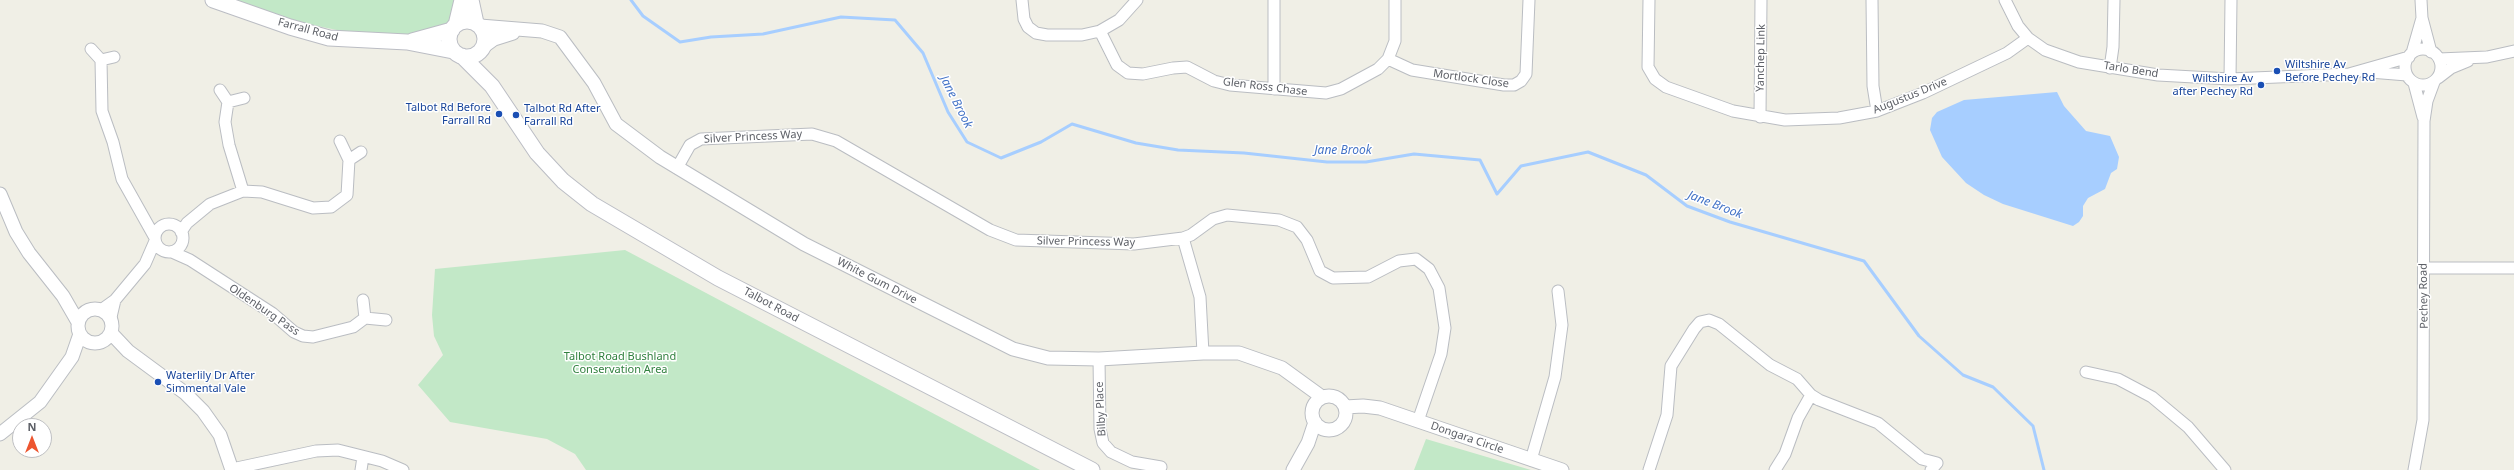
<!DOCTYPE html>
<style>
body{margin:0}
#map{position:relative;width:2514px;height:470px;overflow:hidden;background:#f0efe6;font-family:"Noto Sans",sans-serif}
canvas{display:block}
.north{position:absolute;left:12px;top:418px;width:40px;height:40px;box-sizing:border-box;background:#fff;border:1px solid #bebfc2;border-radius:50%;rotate:0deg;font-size:11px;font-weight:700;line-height:16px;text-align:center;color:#5d6067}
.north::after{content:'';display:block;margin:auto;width:14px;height:18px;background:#ed552f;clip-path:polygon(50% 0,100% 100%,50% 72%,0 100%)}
</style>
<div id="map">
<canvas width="2514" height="470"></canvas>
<div class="north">N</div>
</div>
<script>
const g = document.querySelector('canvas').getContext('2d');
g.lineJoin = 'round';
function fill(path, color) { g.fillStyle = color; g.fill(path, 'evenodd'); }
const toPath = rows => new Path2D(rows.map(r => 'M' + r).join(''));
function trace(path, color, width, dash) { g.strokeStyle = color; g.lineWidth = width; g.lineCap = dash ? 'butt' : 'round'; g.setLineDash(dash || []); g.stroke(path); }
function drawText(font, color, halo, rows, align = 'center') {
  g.font = font + ' "Noto Sans",sans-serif'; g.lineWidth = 3; g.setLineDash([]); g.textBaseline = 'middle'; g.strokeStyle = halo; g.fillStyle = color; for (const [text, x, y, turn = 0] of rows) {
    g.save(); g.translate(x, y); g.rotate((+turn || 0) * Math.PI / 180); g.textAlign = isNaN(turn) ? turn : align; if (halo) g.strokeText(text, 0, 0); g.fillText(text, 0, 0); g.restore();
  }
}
fill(toPath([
 [236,0,456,0,450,21,444,26,413,35,361,35,298,22],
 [625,250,1040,470,586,470,575,454,547,439,450,422,418,385,443,355,434,336,432,315,435,269],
 [1426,439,1531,470,1414,470]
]), '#c2e8c7');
fill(toPath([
 [2057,92,2064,106,2086,131,2110,136,2119,157,2117,169,2111,173,2105,189,2088,198,2083,206,2083,216,2079,222,2073,226,2003,204,1984,195,1966,183,1942,157,1930,130,1932,118,1937,112,1964,100]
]), '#a7ceff');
trace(toPath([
 [631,0,643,16,680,42,711,37,763,34,841,17,895,20,923,53,948,112,967,142,1001,158,1041,142,1072,124,1136,143,1178,150,1244,153,1327,162,1366,162,1414,154,1480,160,1497,194,1521,166,1588,152,1646,175,1687,206,1730,222,1864,261,1919,336,1963,375,1993,387,2033,426,2044,470]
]), '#a7ceff', 3);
const minor = toPath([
 [1022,0,1024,19,1028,27,1036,33,1047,35,1082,35,1100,31,1119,20,1137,0],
 [1649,0,1648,67,1655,79,1666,87,1733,111,1785,120,1839,118,1877,111,1923,93,2007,53,2028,38],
 [1872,0,1873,86,1877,111],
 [2005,0,2018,26,2028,38,2045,50,2079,62,2158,75,2230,79,2349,74,2409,57],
 [2422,18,2431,52],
 [1100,31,1117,65,1128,73,1143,74,1173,68,1187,67,1214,81,1230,85,1326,93,1341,89,1378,69,1388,59,1395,41,1395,0],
 [91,49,101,60],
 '2405 67a18 18 0 1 1 36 0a18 18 0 1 1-36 0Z',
 [2412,53,2422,18,2421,0],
 [114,57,101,60,102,111,113,142,122,179,154,236],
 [1388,59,1412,70,1504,85,1514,85,1521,81,1526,74,1529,0],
 [2439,59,2487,57,2514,51],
 [2110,68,2113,47,2114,0],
 [2370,72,2407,75],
 [2438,78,2451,68,2468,61],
 [2230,79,2231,0],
 [2414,83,2423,117],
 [1274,89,1274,0],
 [220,90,228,102,244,98],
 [228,102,225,122,229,145,243,191],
 [1760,117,1761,0],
 [349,160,361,152],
 [677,168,690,145,701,139,812,134,836,141,990,230,1016,240,1134,244,1183,238,1191,235,1213,219,1227,215,1279,220,1297,227,1307,240,1320,271,1333,278,1368,277,1399,261,1416,259,1429,269,1439,288,1445,328,1441,354,1418,421],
 '155 238a14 14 0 1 1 28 0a14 14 0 1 1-28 0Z',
 [181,232,187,223,210,204,243,191,262,192,313,208,331,207,347,195,349,160,340,141],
 [1183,238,1200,297,1203,353],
 [172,252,190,260,272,313,294,332,303,336,313,337,353,327,365,318,363,300],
 [2424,268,2514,268],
 [101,310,115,300,145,264,155,241],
 [111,317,115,300],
 [365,318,386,320],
 [1099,359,1100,429,1103,443,1111,452,1132,462,1161,467],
 [2086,372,2118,379,2152,397,2188,427,2225,470],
 [1531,460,1555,377,1562,325,1558,291],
 [232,469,316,451,338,450,382,461,403,470],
 [361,470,363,457],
 [1649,470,1667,415,1671,366,1694,329,1700,322,1709,320,1719,324,1770,365,1797,379,1811,395,1819,400,1878,423,1922,459,1937,463,1931,470],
 [1775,470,1785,454,1798,418,1811,395],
 [2414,470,2423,420,2424,121,2427,101,2434,82]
]);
const tertiary = toPath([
 [480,26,542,31,560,37,594,83,616,124,660,157,804,244,1013,349,1048,358,1099,359,1203,353,1239,353,1282,368,1322,397],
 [483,47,494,39,513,33],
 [0,194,16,232,29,253,63,296,78,322],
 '78 326a17 17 0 1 1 34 0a17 17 0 1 1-34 0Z',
 [111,333,128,351,185,393,203,411,220,435,232,470],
 '1312 413a17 17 0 1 1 34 0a17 17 0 1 1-34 0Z',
 [1345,407,1363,406,1380,408,1562,470],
 [0,434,40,402,72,357,80,334],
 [1293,470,1308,443,1315,422]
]);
const secondary = toPath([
 [213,0,290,27,329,38,407,42,453,51],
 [471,0,476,23],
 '449 39a18 18 0 1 1 36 0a18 18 0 1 1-36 0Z',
 [456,25,462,0],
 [412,41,452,30],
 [462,56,492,86,537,153,563,181,592,204,718,278,1092,470]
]);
trace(minor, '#babdc2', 13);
trace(tertiary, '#babdc2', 15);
trace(secondary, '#bbbdc4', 17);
trace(minor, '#fff', 11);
trace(tertiary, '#fff', 13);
trace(secondary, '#fff', 15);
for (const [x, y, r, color] of [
 [2277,71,4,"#1a4fb4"],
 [2261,85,4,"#1a4fb4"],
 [499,114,4,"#1a4fb4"],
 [516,115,4,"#1a4fb4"],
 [158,382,4,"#1a4fb4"]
]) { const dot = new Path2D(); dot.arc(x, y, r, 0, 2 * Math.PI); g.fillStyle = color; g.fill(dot); trace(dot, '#fff', 1.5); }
drawText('11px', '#5d6067', '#fff', [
 ["Farrall Road",308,30,15],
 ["Yanchep Link",1761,58,-89],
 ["Tarlo Bend",2131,70,9],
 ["Mortlock Close",1471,79,8],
 ["Glen Ross Chase",1265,87,7],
 ["Augustus Drive",1910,96,-22],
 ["Silver Princess Way",753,137,-3],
 ["Silver Princess Way",1086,242,1],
 ["White Gum Drive",877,281,27],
 ["Pechey Road",2424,296,-91],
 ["Talbot Road",771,305,28],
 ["Oldenburg Pass",264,310,34],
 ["Bilby Place",1101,409,-93],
 ["Dongara Circle",1467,438,19]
]);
drawText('11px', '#164399', '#fff', [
 ["Wiltshire Av",2285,65],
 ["Before Pechey Rd",2285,78],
 ["Wiltshire Av",2253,79,"right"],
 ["after Pechey Rd",2253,92,"right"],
 ["Talbot Rd Before",491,108,"right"],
 ["Farrall Rd",491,121,"right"],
 ["Talbot Rd After",524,109],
 ["Farrall Rd",524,122],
 ["Waterlily Dr After",166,376],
 ["Simmental Vale",166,389]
], 'left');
drawText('11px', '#31813f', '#fff', [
 ["Talbot Road Bushland",620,357],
 ["Conservation Area",620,370]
]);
drawText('italic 12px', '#4574c7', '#fff', [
 ["Jane Brook",956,102,63],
 ["Jane Brook",1343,151],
 ["Jane Brook",1715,205,21]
]);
</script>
